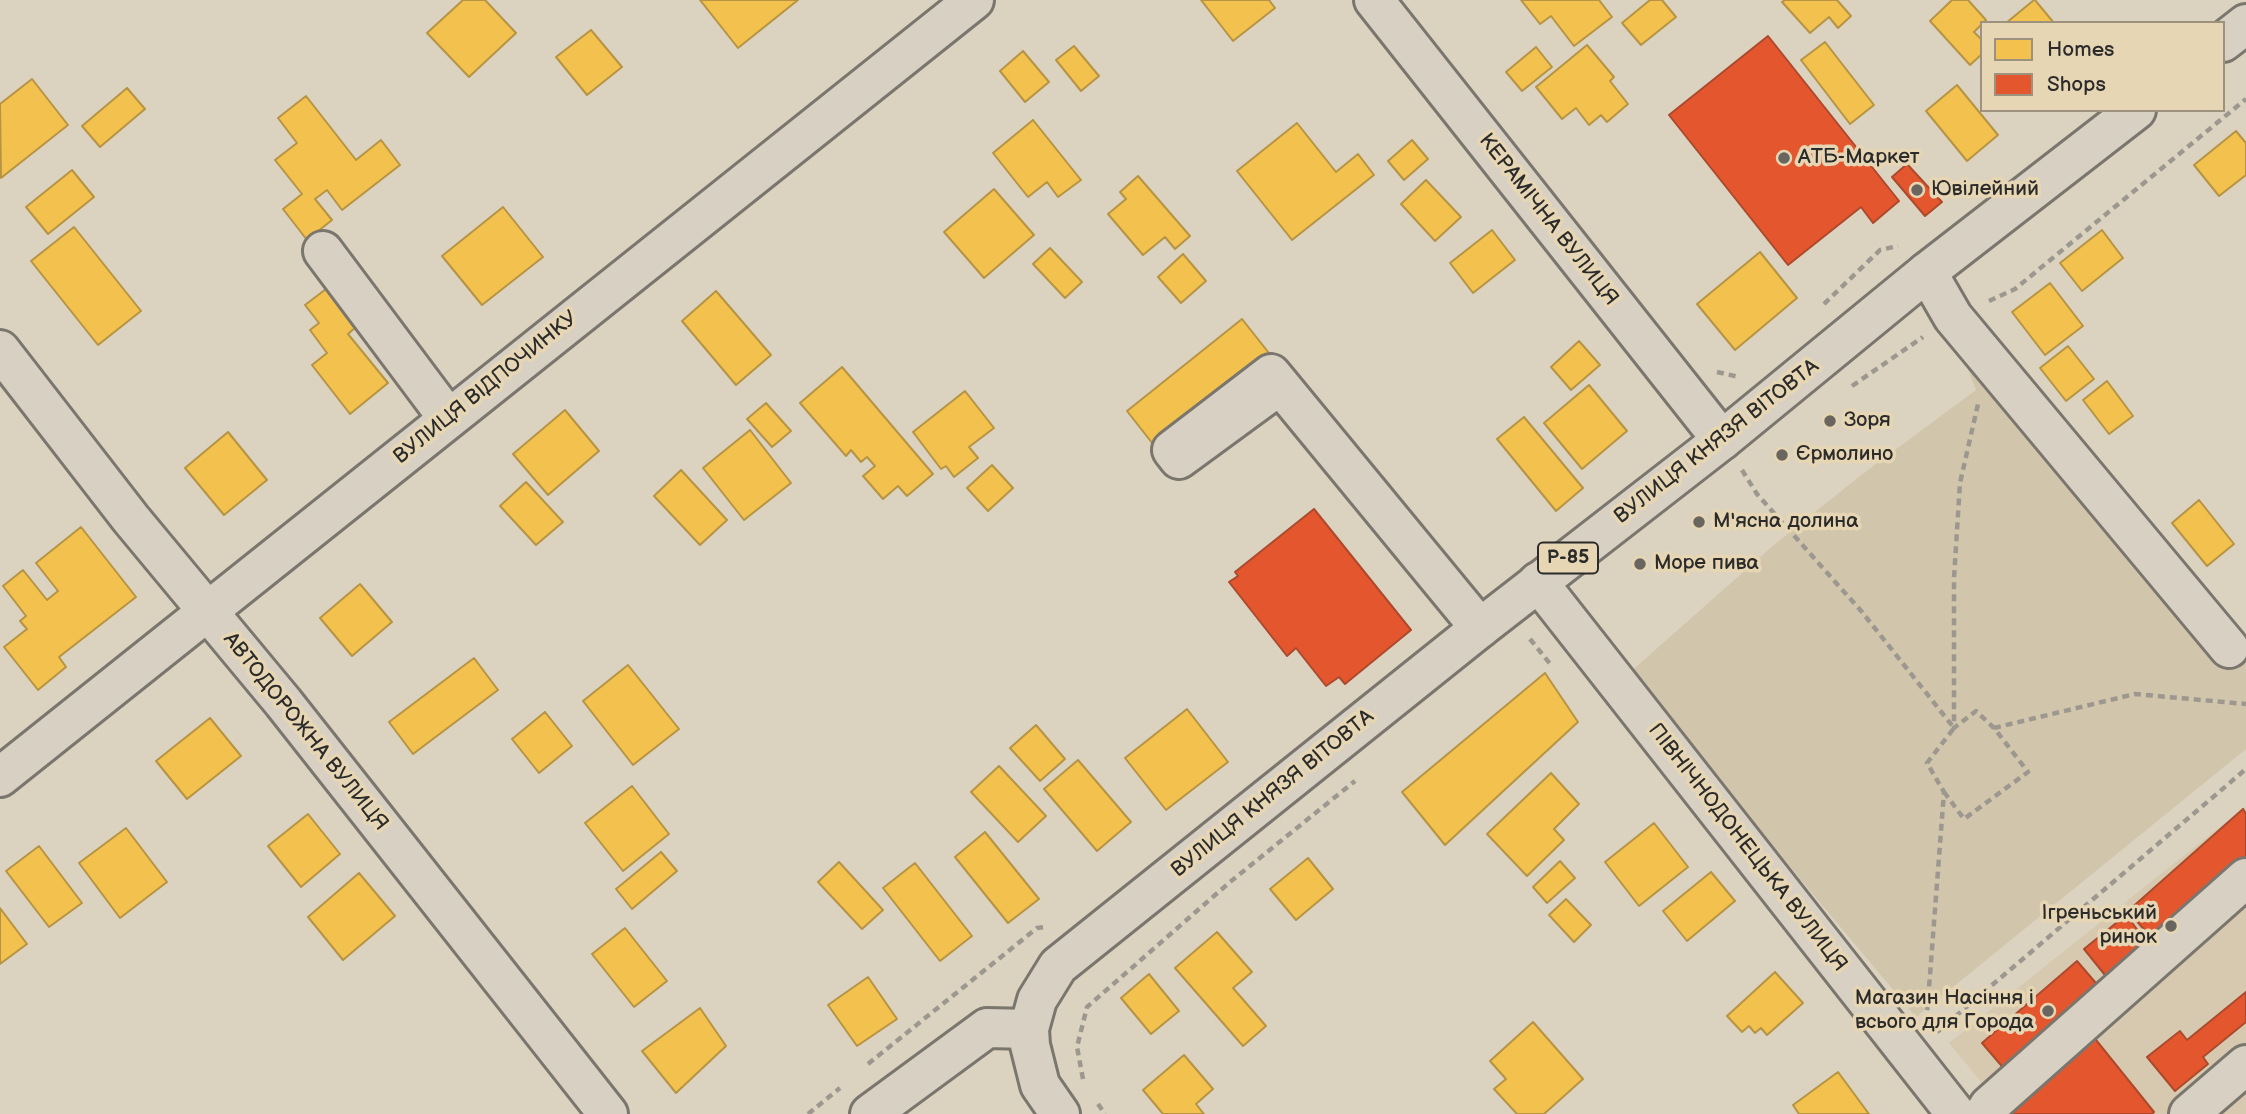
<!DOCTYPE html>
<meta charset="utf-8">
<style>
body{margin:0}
#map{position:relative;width:2246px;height:1114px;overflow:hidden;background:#dbd2bf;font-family:"Balsamiq Sans",sans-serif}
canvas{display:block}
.legend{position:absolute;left:1980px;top:21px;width:245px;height:91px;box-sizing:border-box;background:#e7d6b3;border:2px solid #9c927d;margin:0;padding:9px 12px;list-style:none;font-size:21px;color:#2b2b2b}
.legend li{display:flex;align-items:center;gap:14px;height:35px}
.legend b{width:35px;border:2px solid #9c927d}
</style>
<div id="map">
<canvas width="2246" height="1114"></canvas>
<ul class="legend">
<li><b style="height:19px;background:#f2c14e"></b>Homes</li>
<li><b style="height:19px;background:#e4572e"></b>Shops</li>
</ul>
</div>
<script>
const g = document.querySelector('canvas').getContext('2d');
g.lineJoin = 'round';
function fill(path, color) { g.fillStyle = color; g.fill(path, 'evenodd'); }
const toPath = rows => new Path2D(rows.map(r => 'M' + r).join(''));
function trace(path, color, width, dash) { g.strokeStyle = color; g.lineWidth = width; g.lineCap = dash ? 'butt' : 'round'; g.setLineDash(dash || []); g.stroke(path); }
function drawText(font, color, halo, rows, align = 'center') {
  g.font = font + ' "Balsamiq Sans",sans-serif'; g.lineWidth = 7; g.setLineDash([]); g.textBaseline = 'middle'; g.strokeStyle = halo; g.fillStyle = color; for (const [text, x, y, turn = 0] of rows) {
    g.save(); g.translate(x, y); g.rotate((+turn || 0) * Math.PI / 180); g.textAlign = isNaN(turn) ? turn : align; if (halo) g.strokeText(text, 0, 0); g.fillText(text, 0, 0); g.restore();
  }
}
fill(toPath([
 [2246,806,2246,1114,2008,1114,1949,1043]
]), '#d6c9af');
fill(toPath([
 [1956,339,2246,648,2246,749,1916,1017,1628,674,1774,545,1860,476,1976,390]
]), '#d1c5ac');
const homes = toPath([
 [463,0,485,0,516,33,469,77,427,33,463,0],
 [700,0,798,0,738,48,700,0],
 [1201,0,1269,0,1275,8,1233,41,1201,0],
 [1521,0,1599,0,1612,17,1574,46,1551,16,1540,24,1521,0],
 [1650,0,1662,0,1676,17,1641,45,1622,23,1650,0],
 [1785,0,1837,0,1851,16,1838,28,1829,17,1810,33,1782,2,1785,0],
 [1952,0,1968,0,1986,20,1974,32,1982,40,1982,54,1970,65,1930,21,1952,0],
 [2035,0,2054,23,2006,23,2034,0,2035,0],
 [591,30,622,67,587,95,556,57,591,30],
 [1825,42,1874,105,1850,124,1801,60,1825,42],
 [1587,45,1614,77,1610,81,1628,104,1607,122,1601,115,1589,125,1576,108,1562,119,1536,87,1587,45],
 [1074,46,1099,76,1081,91,1056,60,1074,46],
 [1536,47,1552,67,1522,91,1506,72,1536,47],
 [1023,51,1049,82,1025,102,1000,71,1023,51],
 [32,79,68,125,1,178,0,104,32,79],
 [1957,85,1998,135,1967,161,1926,111,1957,85],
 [127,88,145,109,100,147,82,126,127,88],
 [306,96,356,160,381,140,400,165,342,210,327,190,315,199,332,220,307,240,283,209,302,194,275,160,297,143,278,118,306,96],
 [1033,120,1081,180,1058,197,1047,182,1028,197,993,153,1033,120],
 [1297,123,1336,172,1358,154,1374,175,1292,240,1237,171,1297,123],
 [2236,131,2246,143,2246,175,2219,196,2194,165,2236,131],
 [1412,140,1428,159,1404,180,1388,161,1412,140],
 [72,170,94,197,48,234,26,207,72,170],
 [1138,176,1190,236,1175,249,1165,237,1143,255,1108,214,1126,199,1120,192,1138,176],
 [1426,180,1461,217,1435,241,1401,204,1426,180],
 [994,189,1034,235,984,278,944,232,994,189],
 [503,207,543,257,482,305,442,256,503,207],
 [74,227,141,311,98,345,31,261,74,227],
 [1492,230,1515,260,1473,293,1450,263,1492,230],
 [2102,230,2123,258,2082,291,2060,263,2102,230],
 [1050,248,1082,282,1065,298,1033,264,1050,248],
 [1760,252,1797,298,1735,350,1697,304,1760,252],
 [1183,254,1206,281,1181,303,1158,277,1183,254],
 [2050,283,2083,326,2045,355,2012,312,2050,283],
 [326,289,356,327,348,334,388,383,350,414,312,365,327,353,310,330,319,323,305,305,326,289],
 [716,291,771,355,736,385,682,321,716,291],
 [1242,319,1276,362,1160,453,1127,411,1242,319],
 [1579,341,1600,365,1571,390,1551,367,1579,341],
 [2068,346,2094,379,2066,401,2040,368,2068,346],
 [842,367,933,474,907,496,898,486,883,499,863,476,875,466,867,457,861,462,851,450,846,456,800,403,842,367],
 [2107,381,2133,416,2109,434,2083,400,2107,381],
 [1589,385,1627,431,1582,469,1544,423,1589,385],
 [965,391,994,428,969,447,978,458,954,477,946,466,941,469,913,432,965,391],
 [766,403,791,431,772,447,747,419,766,403],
 [565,410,599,451,548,495,513,454,565,410],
 [1524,417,1583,488,1556,511,1497,439,1524,417],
 [750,430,791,483,744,520,703,468,750,430],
 [228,432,267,480,224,515,185,468,228,432],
 [992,465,1013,488,988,511,967,488,992,465],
 [681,470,727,520,700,545,654,496,681,470],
 [526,482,563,522,536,545,500,506,526,482],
 [2199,500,2234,544,2207,566,2172,523,2199,500],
 [81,527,136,597,59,657,66,667,38,690,4,647,27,629,20,621,26,616,3,586,23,570,47,600,58,591,36,563,81,527],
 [360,584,392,622,352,656,320,618,360,584],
 [474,658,498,690,413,754,389,722,474,658],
 [628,665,679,729,633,765,583,701,628,665],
 [1545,673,1578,722,1445,845,1402,792,1545,673],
 [1187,709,1228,762,1166,810,1125,758,1187,709],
 [545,712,572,746,539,773,512,739,545,712],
 [210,718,241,756,187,799,156,761,210,718],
 [1036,725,1065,759,1040,781,1010,748,1036,725],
 [1078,760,1131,822,1097,851,1044,789,1078,760],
 [999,766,1046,816,1018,842,971,792,999,766],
 [1551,773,1579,804,1554,829,1564,840,1527,876,1487,834,1551,773],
 [632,786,669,834,623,871,585,823,632,786],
 [308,814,340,854,301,887,268,846,308,814],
 [1654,823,1688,867,1639,906,1605,862,1654,823],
 [126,828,167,882,120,918,79,863,126,828],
 [985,832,1039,899,1008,923,955,857,985,832],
 [39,846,82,903,49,927,6,871,39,846],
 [661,852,677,871,632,909,616,889,661,852],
 [1308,858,1333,889,1296,920,1270,889,1308,858],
 [1560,861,1575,878,1547,903,1533,887,1560,861],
 [839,862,883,910,862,929,818,882,839,862],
 [915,863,972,936,940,961,883,888,915,863],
 [1711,872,1735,901,1687,941,1663,911,1711,872],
 [359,873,395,916,343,960,308,917,359,873],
 [1566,899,1591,925,1574,942,1549,915,1566,899],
 [0,908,27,944,0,964,0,908],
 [625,928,667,981,634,1007,592,954,625,928],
 [1217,932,1252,972,1233,988,1266,1026,1243,1046,1175,968,1217,932],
 [1775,972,1803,1003,1767,1035,1761,1028,1755,1033,1749,1026,1742,1032,1727,1016,1775,972],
 [1149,974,1179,1011,1151,1034,1121,998,1149,974],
 [868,977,897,1019,857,1046,828,1005,868,977],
 [700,1008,726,1046,676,1093,642,1051,700,1008],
 [1533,1022,1583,1079,1544,1114,1517,1114,1494,1089,1506,1079,1490,1061,1533,1022],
 [1184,1055,1213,1089,1196,1104,1204,1114,1163,1114,1143,1090,1184,1055],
 [1838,1072,1869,1114,1799,1114,1793,1105,1838,1072]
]);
fill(homes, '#f2c14e');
trace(homes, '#b69444', 2);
const shops = toPath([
 [1768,36,1899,201,1873,223,1861,207,1788,265,1669,115,1768,36],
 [1907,164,1942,202,1925,216,1892,177,1907,164],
 [1314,509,1411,630,1345,684,1339,677,1326,686,1296,648,1287,656,1229,582,1238,576,1235,572,1314,509],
 [2243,809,2246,814,2246,860,2154,941,2128,911,2243,809],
 [2126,915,2150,946,2109,980,2084,949,2126,915],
 [2077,961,2101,989,2006,1071,1982,1043,2077,961],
 [2246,992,2246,1022,2203,1057,2208,1064,2175,1091,2147,1057,2180,1031,2187,1040,2246,992],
 [2092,1035,2154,1112,2152,1114,2003,1114,2092,1035]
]);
fill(shops, '#e4572e');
trace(shops, '#ac4a2d', 2);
const minor = toPath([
 [1374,0,1722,440],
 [323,251,448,418],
 [1927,272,1953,317,2229,648],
 [0,350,131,519,283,702,608,1114],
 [1280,385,1179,459,1172,450,1271,374,1480,628],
 [1538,582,1956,1114],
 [0,777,974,0],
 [870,1114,987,1028,1029,1029],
 [1984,1114,1989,1106,2246,878],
 [2189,1114,2246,1065]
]);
const major = toPath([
 [2223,42,2246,24],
 [1060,1114,1040,1085,1030,1045,1029,1029,1037,1000,1058,966,1480,628,1722,440,1927,272,2136,110]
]);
trace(minor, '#7a766e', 44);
trace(major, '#7a766e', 44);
trace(toPath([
 [1989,301,2015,289,2246,99],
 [1824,304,1880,250,1898,246],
 [1717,372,1739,377],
 [1852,386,1923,337],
 [1742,470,1757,494,1862,612,1954,728,1927,763,1944,792,1927,1014],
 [1530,639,1551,665],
 [1994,728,2135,694,2246,704],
 [1944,792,1964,819,2028,772,1994,728,1976,711,1954,728,1954,578,1960,483,1978,404],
 [1937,1032,2246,769],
 [868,1064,1037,928,1046,927],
 [1083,1079,1077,1047,1087,1007,1230,882,1355,781],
 [1098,1104,1105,1114],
 [808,1114,840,1088]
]), '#9d988f', 4.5, [7, 5]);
trace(minor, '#d7d0c3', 38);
trace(major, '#d7d0c3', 38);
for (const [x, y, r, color] of [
 [1784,158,7,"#69655f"],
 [1917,190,7,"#69655f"],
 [1830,421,7,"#69655f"],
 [1782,455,7,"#69655f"],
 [1699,522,7,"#69655f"],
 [1640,564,7,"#69655f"],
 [2171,926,7,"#69655f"],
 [2048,1011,7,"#69655f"]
]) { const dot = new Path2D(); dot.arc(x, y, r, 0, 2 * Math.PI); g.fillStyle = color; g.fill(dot); trace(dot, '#e7d6b3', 2.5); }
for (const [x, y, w] of [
 [1568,558,60]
]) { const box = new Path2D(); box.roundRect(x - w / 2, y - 15.5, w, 31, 5); g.fillStyle = '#e7d6b3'; g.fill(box); trace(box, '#2b2b2b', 2); }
drawText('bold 19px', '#2b2b2b', null, [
 ["Р-85",1568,558]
]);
drawText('21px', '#2b2b2b', '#e7d6b3', [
 ["АТБ-Маркет",1798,158],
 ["Ювілейний",1931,190],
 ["Зоря",1844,421],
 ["Єрмолино",1796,455],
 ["М'ясна долина",1713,522],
 ["Море пива",1654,564],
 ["Ігреньський",2157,914,"right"],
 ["ринок",2157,938,"right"],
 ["Магазин Насіння і",2034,999,"right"],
 ["всього для Города",2034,1023,"right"]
], 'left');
drawText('21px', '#2b2b2b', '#e7d6b3', [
 ["КЕРАМІЧНА ВУЛИЦЯ",1548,220,52],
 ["ВУЛИЦЯ ВІДПОЧИНКУ",486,388,-39],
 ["ВУЛИЦЯ КНЯЗЯ ВІТОВТА",1717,442,-38],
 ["АВТОДОРОЖНА ВУЛИЦЯ",305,732,51],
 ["ВУЛИЦЯ КНЯЗЯ ВІТОВТА",1273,794,-39],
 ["ПІВНІЧНОДОНЕЦЬКА ВУЛИЦЯ",1747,848,52]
]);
</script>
